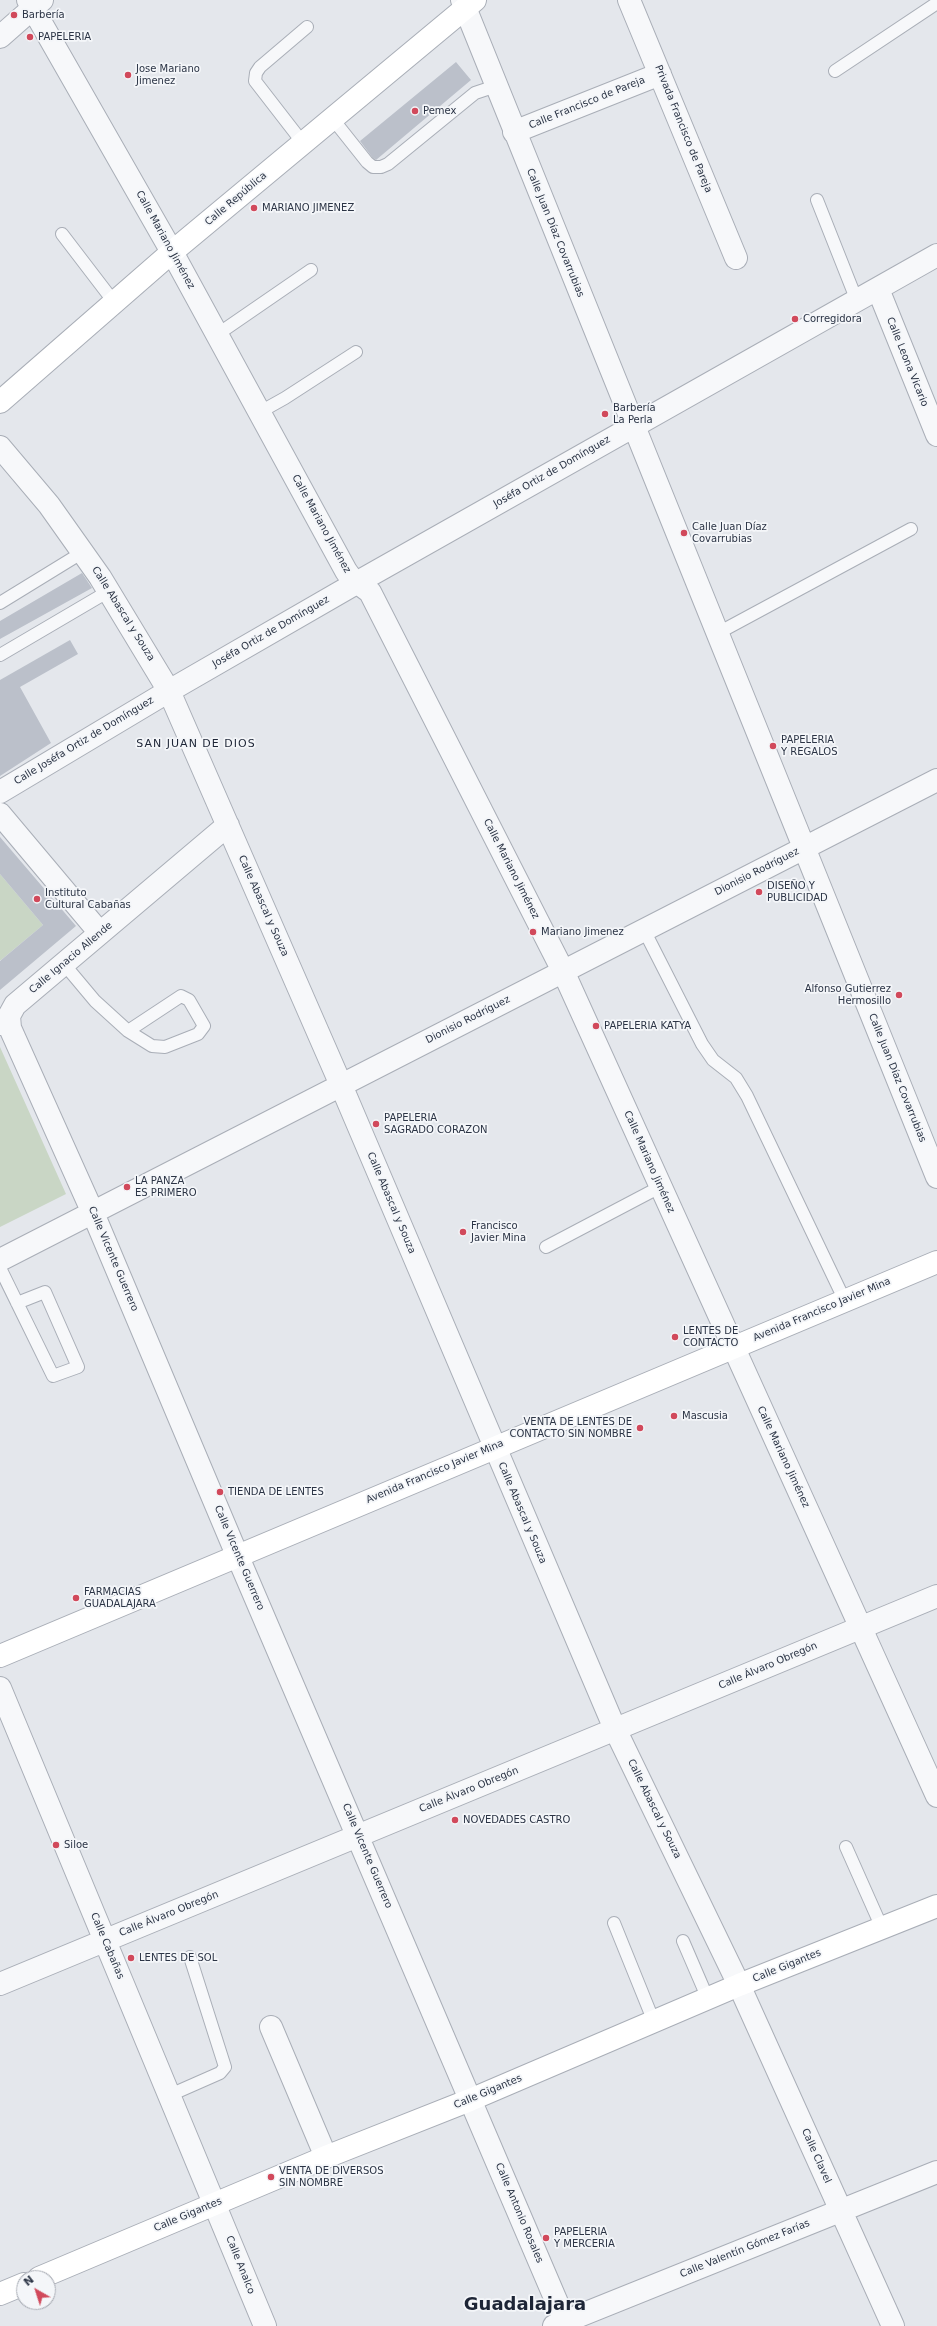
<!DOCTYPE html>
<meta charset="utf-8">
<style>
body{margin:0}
#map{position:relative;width:937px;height:2326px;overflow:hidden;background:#e4e7ec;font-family:"DejaVu Sans",sans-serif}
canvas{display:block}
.north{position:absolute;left:16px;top:2270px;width:40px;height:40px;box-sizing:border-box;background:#f4f6f9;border:1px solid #a4a8b1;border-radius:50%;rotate:321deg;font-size:11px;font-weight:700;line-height:16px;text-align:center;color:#2b3445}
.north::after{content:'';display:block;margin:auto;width:14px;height:18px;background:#d1495b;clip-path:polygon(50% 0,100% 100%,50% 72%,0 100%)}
</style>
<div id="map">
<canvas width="937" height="2326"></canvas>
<div class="north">N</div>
</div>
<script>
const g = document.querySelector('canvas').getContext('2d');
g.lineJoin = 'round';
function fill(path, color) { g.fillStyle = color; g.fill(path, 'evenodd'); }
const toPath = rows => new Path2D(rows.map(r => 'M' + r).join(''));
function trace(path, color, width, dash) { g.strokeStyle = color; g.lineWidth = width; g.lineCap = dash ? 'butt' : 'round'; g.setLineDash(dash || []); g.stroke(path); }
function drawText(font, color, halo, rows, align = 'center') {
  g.font = font + ' "DejaVu Sans",sans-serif'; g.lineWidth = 3.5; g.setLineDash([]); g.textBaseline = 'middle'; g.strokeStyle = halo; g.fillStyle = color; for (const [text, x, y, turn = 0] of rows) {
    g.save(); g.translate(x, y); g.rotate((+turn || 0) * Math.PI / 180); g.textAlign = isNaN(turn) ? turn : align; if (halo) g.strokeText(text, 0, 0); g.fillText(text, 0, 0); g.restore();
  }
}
fill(toPath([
 [0,874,43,925,1,960,0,960],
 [0,1047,66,1194,0,1227]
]), '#c9d6c5');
fill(toPath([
 [456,62,471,80,376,160,372,157,360,141],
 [82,573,92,588,0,639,0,621],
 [70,640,78,654,20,687,51,743,0,776,0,680],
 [0,837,76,926,0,990,0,961,43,925,0,874]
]), '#bbc0ca');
const lane = toPath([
 [835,71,937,3],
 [332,118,367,162,373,167,381,167,388,164,475,93,496,86],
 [303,143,255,81,256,73,260,67,307,27],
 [817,200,857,301],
 [62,234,114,302],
 [218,334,311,270],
 [260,412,285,398,356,352],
 [0,603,83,552],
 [718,633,911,529],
 [0,655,109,591],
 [644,930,702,1044,713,1060,736,1078,747,1096,845,1301],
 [64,964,95,1001,128,1031,152,1046,165,1047,198,1034,204,1026,189,1000,181,996,128,1031],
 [546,1247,660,1187],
 [0,1268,53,1376,78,1367,45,1292,17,1303],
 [846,1847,882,1928],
 [614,1923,654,2022],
 [683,1941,708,1999],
 [170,2095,220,2073,225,2067,190,1957]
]);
const street = toPath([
 [28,0,172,252,346,571,351,578,370,592,563,971,937,1796],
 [462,0,937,1177],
 [629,0,736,258],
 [0,37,42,0],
 [514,132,660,74],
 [878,289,937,435],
 [0,447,49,505,100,577,169,691,341,1085,615,1729,739,1985,893,2326],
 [0,792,169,691,358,582,937,255],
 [0,814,100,933],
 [9,1016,10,1028,93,1213,232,1543,567,2326],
 [0,1024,9,1016,15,1005,228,825],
 [0,1260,937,780],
 [0,1688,265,2326],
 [0,1984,937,1596],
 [271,2027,326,2157],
 [554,2326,937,2172]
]);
const secondary = toPath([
 [0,402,172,252,475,0],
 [0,1656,937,1262],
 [39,2278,326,2157,470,2100,739,1985,937,1906],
 [0,2294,24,2284]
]);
trace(lane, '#a9aeb7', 14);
trace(street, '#a9aeb7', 24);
trace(secondary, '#a9aeb7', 24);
trace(lane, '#f7f8fa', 12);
trace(street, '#f7f8fa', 22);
trace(secondary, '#fff', 22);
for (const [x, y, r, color] of [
 [14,15,4,"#d1495b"],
 [30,37,4,"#d1495b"],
 [128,75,4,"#d1495b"],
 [415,111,4,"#d1495b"],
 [254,208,4,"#d1495b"],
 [795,319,4,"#d1495b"],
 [605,414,4,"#d1495b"],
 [684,533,4,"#d1495b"],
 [773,746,4,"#d1495b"],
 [759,892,4,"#d1495b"],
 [37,899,4,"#d1495b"],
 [533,932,4,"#d1495b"],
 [899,995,4,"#d1495b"],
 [596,1026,4,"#d1495b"],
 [376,1124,4,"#d1495b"],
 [127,1187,4,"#d1495b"],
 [463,1232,4,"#d1495b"],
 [675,1337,4,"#d1495b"],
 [674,1416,4,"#d1495b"],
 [640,1428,4,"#d1495b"],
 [220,1492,4,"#d1495b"],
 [76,1598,4,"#d1495b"],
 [455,1820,4,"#d1495b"],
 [56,1845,4,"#d1495b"],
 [131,1958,4,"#d1495b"],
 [271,2177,4,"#d1495b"],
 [546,2238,4,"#d1495b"]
]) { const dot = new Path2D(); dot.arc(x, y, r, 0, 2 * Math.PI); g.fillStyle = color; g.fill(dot); trace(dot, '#f4f6f9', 1.5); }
drawText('10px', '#2b3445', '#f4f6f9', [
 ["Barbería",22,15],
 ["PAPELERIA",38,37],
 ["Jose Mariano",136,69],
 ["Jimenez",136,81],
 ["Pemex",423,111],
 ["MARIANO JIMENEZ",262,208],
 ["Corregidora",803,319],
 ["Barbería",613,408],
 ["La Perla",613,420],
 ["Calle Juan Díaz",692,527],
 ["Covarrubias",692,539],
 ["PAPELERIA",781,740],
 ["Y REGALOS",781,752],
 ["DISEÑO Y",767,886],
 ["PUBLICIDAD",767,898],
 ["Instituto",45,893],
 ["Cultural Cabañas",45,905],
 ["Mariano Jimenez",541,932],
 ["Alfonso Gutierrez",891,989,"right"],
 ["Hermosillo",891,1001,"right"],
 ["PAPELERIA KATYA",604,1026],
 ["PAPELERIA",384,1118],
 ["SAGRADO CORAZON",384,1130],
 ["LA PANZA",135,1181],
 ["ES PRIMERO",135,1193],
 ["Francisco",471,1226],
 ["Javier Mina",471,1238],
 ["LENTES DE",683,1331],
 ["CONTACTO",683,1343],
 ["Mascusia",682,1416],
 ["VENTA DE LENTES DE",632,1422,"right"],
 ["CONTACTO SIN NOMBRE",632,1434,"right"],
 ["TIENDA DE LENTES",228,1492],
 ["FARMACIAS",84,1592],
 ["GUADALAJARA",84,1604],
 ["NOVEDADES CASTRO",463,1820],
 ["Siloe",64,1845],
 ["LENTES DE SOL",139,1958],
 ["VENTA DE DIVERSOS",279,2171],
 ["SIN NOMBRE",279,2183],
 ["PAPELERIA",554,2232],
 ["Y MERCERIA",554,2244]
], 'left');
drawText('10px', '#2b3445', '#f4f6f9', [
 ["Calle Francisco de Pareja",587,103,-22],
 ["Privada Francisco de Pareja",683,129,68],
 ["Calle República",236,199,-40],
 ["Calle Juan Díaz Covarrubias",555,233,68],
 ["Calle Mariano Jiménez",165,240,61],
 ["Calle Leona Vicario",907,362,68],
 ["Joséfa Ortiz de Domínguez",552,472,-30],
 ["Calle Mariano Jiménez",321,524,61],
 ["Calle Abascal y Souza",123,614,58],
 ["Joséfa Ortiz de Domínguez",271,632,-30],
 ["Calle Joséfa Ortiz de Domínguez",84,741,-31],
 ["Calle Mariano Jiménez",511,869,63],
 ["Dionisio Rodríguez",757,872,-27],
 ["Calle Abascal y Souza",263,906,66],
 ["Calle Ignacio Allende",71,958,-40],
 ["Dionisio Rodríguez",468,1020,-27],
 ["Calle Juan Díaz Covarrubias",897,1078,68],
 ["Calle Mariano Jiménez",649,1162,66],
 ["Calle Abascal y Souza",391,1203,67],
 ["Calle Vicente Guerrero",113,1259,67],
 ["Avenida Francisco Javier Mina",822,1310,-23],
 ["Calle Mariano Jiménez",783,1457,65],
 ["Avenida Francisco Javier Mina",435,1472,-23],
 ["Calle Abascal y Souza",522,1513,67],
 ["Calle Vicente Guerrero",239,1558,67],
 ["Calle Álvaro Obregón",768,1666,-23],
 ["Calle Álvaro Obregón",469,1790,-22],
 ["Calle Abascal y Souza",654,1809,64],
 ["Calle Vicente Guerrero",367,1856,67],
 ["Calle Álvaro Obregón",169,1914,-22],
 ["Calle Cabañas",107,1946,67],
 ["Calle Gigantes",787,1966,-22],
 ["Calle Gigantes",488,2092,-23],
 ["Calle Clavel",816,2156,66],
 ["Calle Antonio Rosales",519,2213,67],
 ["Calle Gigantes",188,2215,-23],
 ["Calle Valentín Gómez Farías",745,2249,-22],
 ["Calle Analco",240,2265,68]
]);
g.letterSpacing = '1px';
drawText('11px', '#1d2536', '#f4f6f9', [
 ["SAN JUAN DE DIOS",196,744]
]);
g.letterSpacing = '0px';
drawText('bold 18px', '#1d2536', '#f4f6f9', [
 ["Guadalajara",525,2305]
]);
</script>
